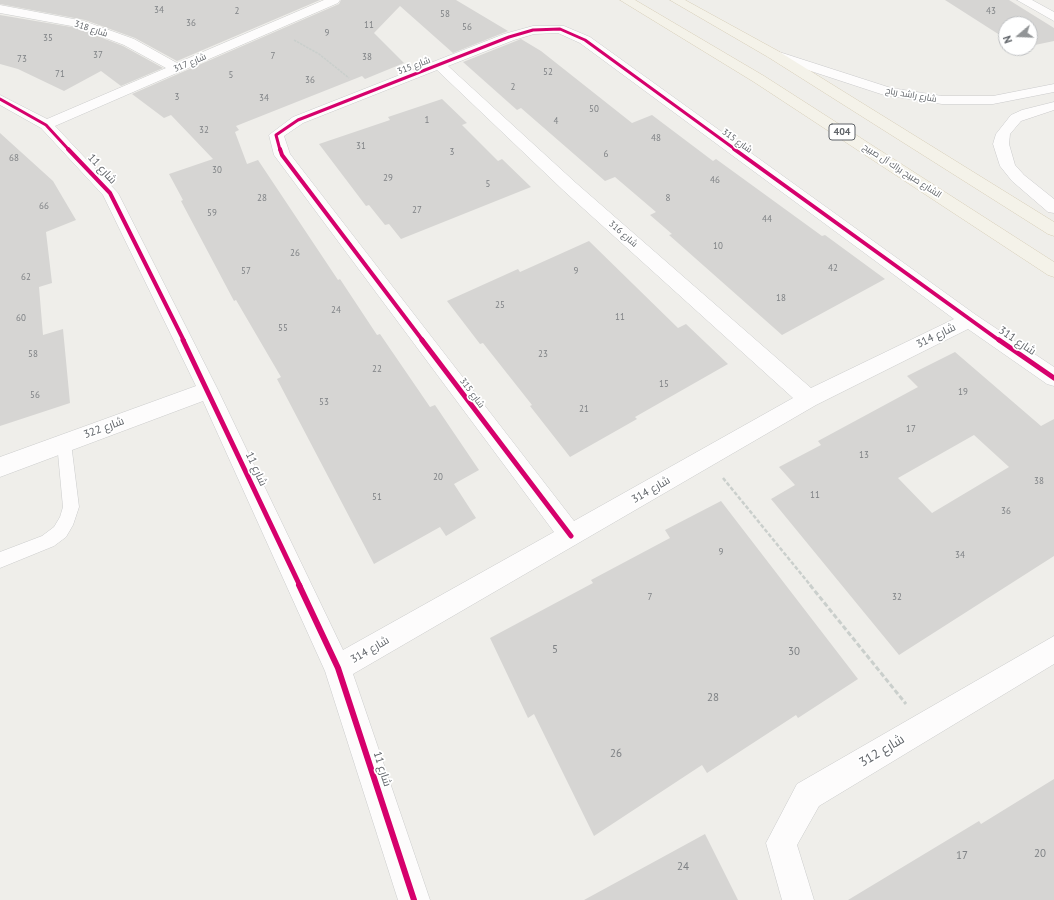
<!DOCTYPE html>
<meta charset="utf-8">
<style>
body{margin:0}
#map{position:relative;width:1054px;height:900px;overflow:hidden;background:#efeeea;font-family:"PT Sans",sans-serif}
canvas{display:block}
.north{position:absolute;left:998px;top:16px;width:40px;height:40px;box-sizing:border-box;background:#fff;border:1px solid #bfc1c3;border-radius:50%;rotate:251deg;font-size:11px;font-weight:700;line-height:16px;text-align:center;color:#5f6368}
.north::after{content:'';display:block;margin:auto;width:14px;height:18px;background:#919496;clip-path:polygon(50% 0,100% 100%,50% 72%,0 100%)}
</style>
<div id="map">
<canvas width="1054" height="900"></canvas>
<div class="north">N</div>
</div>
<script>
const g = document.querySelector('canvas').getContext('2d');
g.lineJoin = 'round';
function fill(path, color) { g.fillStyle = color; g.fill(path, 'evenodd'); }
const toPath = rows => new Path2D(rows.map(r => 'M' + r).join(''));
function trace(path, color, width, dash) { g.strokeStyle = color; g.lineWidth = width; g.lineCap = dash ? 'butt' : 'round'; g.setLineDash(dash || []); g.stroke(path); }
function drawText(font, color, halo, rows, align = 'center') {
  g.font = font + ' "PT Sans",Cairo,sans-serif'; g.lineWidth = 3.5; g.setLineDash([]); g.textBaseline = 'middle'; g.strokeStyle = halo; g.fillStyle = color; for (const [text, x, y, turn = 0] of rows) {
    g.save(); g.translate(x, y); g.rotate((+turn || 0) * Math.PI / 180); g.textAlign = isNaN(turn) ? turn : align; if (halo) g.strokeText(text, 0, 0); g.fillText(text, 0, 0); g.restore();
  }
}
fill(toPath([
 [0,0,320,0,177,61,135,38,85,20,0,4],
 [341,0,456,0,508,31,453,53,400,6,374,33,404,63,365,79,362,76,236,126,239,130,235,132,247,164,258,160,338,280,340,279,377,335,380,334,430,407,435,405,479,470,454,484,476,518,446,536,440,527,374,564,277,379,281,377,236,300,234,301,181,201,183,200,169,174,213,159,171,115,164,118,132,94,339,4],
 [945,0,1009,0,1054,28,1054,41,1030,46,1030,24,1006,24,1006,39],
 [0,15,77,28,123,46,163,68,121,86,101,71,64,91,18,69,0,64],
 [521,39,541,51,632,123,652,115,713,161,716,159,822,236,825,235,885,279,782,335,669,235,672,234,650,215,656,212,615,177,605,181,521,108,517,110,463,62],
 [442,99,467,123,462,125,498,161,502,159,531,187,401,239,389,224,385,225,369,205,366,206,319,144,390,120,388,117],
 [0,133,53,181,76,220,46,232,52,283,39,287,43,335,63,329,70,403,0,426],
 [589,241,678,328,686,324,728,364,635,417,637,419,570,457,530,406,532,405,483,343,480,344,447,301,518,269,520,272],
 [955,352,1041,426,1054,419,1054,556,899,655,771,499,795,485,779,467,821,445,818,441,918,387,907,376],
 [974,435,1009,467,932,513,898,478],
 [721,501,858,679,798,718,796,715,707,773,702,765,594,836,534,714,528,718,490,638,593,583,591,580,670,538,665,530],
 [1054,779,1054,900,848,900,979,821,981,824],
 [705,834,738,900,584,900]
]), '#d6d5d3');
const lane = toPath([
 [64,437,69,439,71,443,79,507,73,525,66,537,54,546,0,568,0,552,42,536,54,527,60,517,63,507,57,443,59,439,64,437]
]);
const street = toPath([
 [324,0,340,0,338,3,55,126,118,193,218,390,343,650,554,532,274,155,269,135,293,117,504,34,533,26,564,26,590,37,976,315,1054,367,1054,386,1047,384,968,329,816,405,353,674,430,900,398,900,325,671,203,401,0,477,0,457,196,386,103,195,41,128,0,105,0,95,47,119,166,68,124,45,77,27,0,13,0,5,84,21,134,39,177,63,324,0],
 [558,33,580,43,954,319,811,388,576,183,448,66,514,40,534,34,558,33],
 [437,70,564,191,793,398,574,521,290,154,284,136,303,123,437,70],
 [1017,0,1032,0,1054,12,1054,21,1017,0],
 [1054,636,1054,664,819,806,797,845,814,900,782,900,766,843,797,784,1054,636]
]);
const secondary = toPath([
 [773,50,891,88,942,96,993,96,1054,84,1054,92,993,104,942,104,884,95,768,57,766,54,773,50],
 [1054,102,1054,110,1021,121,1010,134,1009,144,1015,165,1024,175,1054,199,1054,213,1048,212,1012,181,1000,166,993,144,996,134,1011,115,1022,110,1054,102]
]);
const primary = toPath([
 [620,0,635,0,764,76,1054,262,1054,277,1048,275,754,82,620,0],
 [670,0,685,0,778,51,1054,222,1054,236,1048,234,768,57,670,0]
]);
trace(lane, '#cbcccc', 1);
trace(street, '#cbcccc', 1);
trace(secondary, '#cacacb', 1);
trace(primary, '#d7ceb8', 1);
trace(toPath([
 [294,40,319,54,349,78]
]), '#cacfcc', 1.5, [2.5, 1]);
trace(toPath([
 [723,478,811,586]
]), '#cacfcc', 2.5, [4, 2]);
trace(toPath([
 [810,585,906,704]
]), '#cacfcc', 3, [5, 2.5]);
fill(lane, '#fdfcfc');
fill(street, '#fdfcfc');
fill(secondary, '#fdfcfc');
fill(primary, '#f4f2e9');
trace(toPath([
 [0,99,46,125,69,150],
 [280,150,276,135,298,120,509,37,533,30,560,29,585,40,736,150]
]), '#d6006c', 3);
trace(toPath([
 [68,149,110,193,184,341],
 [280,149,282,155,423,341],
 [734,149,1000,341]
]), '#d6006c', 4);
trace(toPath([
 [183,340,300,586],
 [422,340,571,536],
 [999,340,1054,378]
]), '#d6006c', 5);
trace(toPath([
 [299,585,338,668,414,900]
]), '#d6006c', 6);
drawText('9px', '#7e8184', null, [
 ["34",159,10],
 ["2",237,11],
 ["43",991,11],
 ["58",445,14],
 ["36",191,23],
 ["11",369,25],
 ["56",467,27],
 ["9",327,33],
 ["35",48,38],
 ["37",98,55],
 ["7",273,56],
 ["38",367,57],
 ["73",22,59],
 ["52",548,72],
 ["71",60,74],
 ["5",231,75],
 ["36",310,80],
 ["2",513,87],
 ["3",177,97],
 ["34",264,98],
 ["50",594,109],
 ["1",427,120],
 ["4",556,121],
 ["32",204,130],
 ["48",656,138],
 ["31",361,146],
 ["3",452,152],
 ["6",606,154],
 ["68",14,158],
 ["30",217,170],
 ["29",388,178],
 ["46",715,180],
 ["5",488,184],
 ["28",262,198],
 ["8",668,198],
 ["66",44,206],
 ["27",417,210],
 ["59",212,213],
 ["44",767,219],
 ["10",718,246],
 ["26",295,253],
 ["42",833,268],
 ["57",246,271],
 ["9",576,271],
 ["62",26,277],
 ["18",781,298],
 ["25",500,305],
 ["24",336,310],
 ["11",620,317],
 ["60",21,318],
 ["55",283,328],
 ["58",33,354],
 ["23",543,354],
 ["22",377,369],
 ["15",664,384],
 ["19",963,392],
 ["56",35,395],
 ["53",324,402],
 ["21",584,409],
 ["17",911,429],
 ["13",864,455],
 ["20",438,477],
 ["38",1039,481],
 ["11",815,495],
 ["51",377,497],
 ["36",1006,511],
 ["9",721,552],
 ["34",960,555],
 ["7",650,597],
 ["32",897,597]
]);
drawText('9px', '#5f6368', '#fff', [
 ["شارع 318",91,29,18],
 ["شارع 317",190,63,-23],
 ["شارع 315",414,66,-21],
 ["شارع راشد رباح",911,95,10],
 ["شارع 315",737,141,36],
 ["الشارع صبيح براك آل صبيح",902,171,33],
 ["شارع 316",623,234,41],
 ["شارع 315",472,393,53]
]);
for (const [x, y, w] of [
 [842,132,26]
]) { const box = new Path2D(); box.roundRect(x - w / 2, y - 8, w, 16, 3); g.fillStyle = '#fff'; g.fill(box); trace(box, '#5f6368', 1); }
drawText('bold 10px', '#5f6368', null, [
 ["404",842,132]
]);
drawText('11px', '#5f6368', '#fff', [
 ["شارع 11",102,169,47],
 ["شارع 314",936,336,-26],
 ["شارع 311",1017,341,34],
 ["شارع 322",104,428,-20],
 ["شارع 11",256,469,65],
 ["شارع 314",651,490,-30],
 ["شارع 314",370,650,-30],
 ["شارع 11",382,769,72]
]);
drawText('11px', '#7e8184', null, [
 ["5",555,650],
 ["30",794,652],
 ["28",713,698],
 ["26",616,754],
 ["20",1040,854],
 ["17",962,856],
 ["24",683,867]
]);
drawText('13px', '#5f6368', '#fff', [
 ["شارع 312",882,751,-31]
]);
</script>
